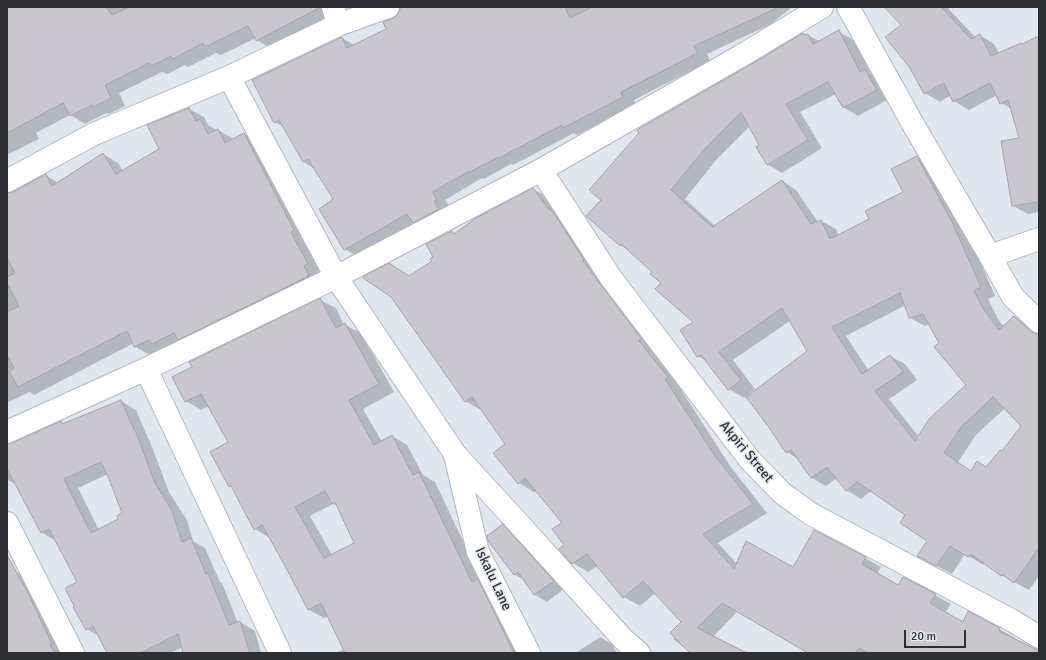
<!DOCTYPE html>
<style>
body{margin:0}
#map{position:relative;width:1046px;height:660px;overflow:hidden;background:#e0e7ee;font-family:Signika,sans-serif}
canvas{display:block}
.frame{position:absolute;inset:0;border:8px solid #2d2f32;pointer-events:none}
.scale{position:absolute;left:904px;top:630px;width:62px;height:18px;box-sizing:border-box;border:2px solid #2d2f32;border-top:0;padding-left:5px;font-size:12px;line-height:14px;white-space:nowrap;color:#2d2f32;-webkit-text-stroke:3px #e0e7ee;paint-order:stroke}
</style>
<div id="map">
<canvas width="1046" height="660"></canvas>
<div class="frame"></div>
<div class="scale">20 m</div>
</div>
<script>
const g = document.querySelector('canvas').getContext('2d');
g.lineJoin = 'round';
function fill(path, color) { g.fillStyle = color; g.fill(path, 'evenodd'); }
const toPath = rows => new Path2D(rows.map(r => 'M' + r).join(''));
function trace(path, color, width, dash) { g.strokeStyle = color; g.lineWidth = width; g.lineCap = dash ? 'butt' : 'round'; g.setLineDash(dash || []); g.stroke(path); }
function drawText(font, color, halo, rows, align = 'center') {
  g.font = font + ' Signika,sans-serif'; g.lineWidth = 3; g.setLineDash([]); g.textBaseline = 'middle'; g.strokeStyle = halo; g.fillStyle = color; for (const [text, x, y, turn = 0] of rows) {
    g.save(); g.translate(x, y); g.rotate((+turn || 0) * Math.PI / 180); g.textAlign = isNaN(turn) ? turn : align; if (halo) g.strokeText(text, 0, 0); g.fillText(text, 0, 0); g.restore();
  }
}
fill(toPath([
 [7,7,322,7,328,19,272,49,257,40,256,38,221,55,216,53,188,67,185,65,167,74,162,72,119,93,125,106,109,114,106,113,85,124,70,115,36,133,39,139,7,155],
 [401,7,792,7,771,24,707,54,710,61,634,100,636,104,577,135,574,133,513,165,511,164,484,179,482,178,445,200,450,207,358,257,345,249,334,200,315,169,303,162,284,127,275,122,342,38,354,45,388,30,393,20,398,16],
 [886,7,947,7,976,38,980,35,994,44,999,53,1023,45,1039,37,1039,212,1028,214,1013,206,1021,139,1012,109,1001,103,997,95,969,110,954,101,951,95,940,102,925,93,902,25],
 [839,32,854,40,871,74,880,79,891,98,858,116,844,108,836,94,800,112,822,148,782,173,767,164,760,145,750,126,717,159,685,199,715,226,782,181,796,190,818,222,821,221,836,229,839,236,870,219,904,193,917,157,932,166,967,231,995,296,988,299,998,319,1004,327,1014,317,1029,325,1039,335,1039,576,1029,590,1001,575,985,563,984,565,965,554,952,574,933,564,928,541,906,515,871,491,861,499,846,490,837,478,826,486,812,478,798,459,787,452,808,351,791,320,733,360,755,389,744,398,729,389,709,363,698,356,694,322,653,271,630,251,620,245,588,216,803,34,806,36,808,35,820,42],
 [906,305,910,318,925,326,930,324,940,343,968,385,919,437,889,399,917,380,905,364,890,356,869,371,846,336],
 [1005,408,1022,426,1002,452,986,468,972,472,958,462,976,435],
 [189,109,204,117,208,125,215,129,216,131,218,130,234,139,244,134,259,143,322,273,150,355,135,347,134,343,34,395,29,392,7,403,7,194,13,193,46,175,58,183,103,154,118,163,123,171,161,149],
 [533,189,549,198,683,386,680,388,730,466,767,513,718,543,737,564,793,569,865,558,881,567,877,574,898,586,903,578,951,604,945,613,964,623,999,629,1015,638,1014,640,1039,652,1039,653,809,653,738,611,713,637,745,653,691,653,673,639,685,623,655,593,640,606,624,597,598,566,588,572,573,563,565,545,563,523,537,490,534,492,519,483,506,444,482,409,481,410,465,401,433,261,452,232,455,234],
 [320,300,336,308,344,325,345,325,361,333,394,392,363,409,382,442,392,436,407,445,423,475,435,482,483,583,525,653,334,653,345,649,329,616,324,618,309,610,270,538,255,529,233,488,230,486,230,443,209,406,201,410,186,401],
 [333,504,338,506,355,544,332,555,310,516],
 [121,401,136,410,148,438,149,439,169,492,187,520,193,541,205,548,220,582,222,583,238,623,240,622,255,631,261,653,184,653,183,647,171,653,108,653,100,637,87,629,76,606,78,582,56,541,41,532,16,485,7,479,7,445,12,444,61,422,64,424],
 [108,474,124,514,119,520,99,530,78,488],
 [503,526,515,533,565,588,547,602,535,595,524,580,514,574],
 [15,571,30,579,65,653,7,653,7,575],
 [600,637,612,644,617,653,575,653]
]), '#0003');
const building = toPath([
 [7,7,106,7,112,15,129,7,321,7,256,41,248,26,205,47,203,43,173,59,171,56,151,66,149,63,105,85,111,98,93,107,92,105,70,116,63,103,7,133,7,7],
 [400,7,565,7,570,18,592,7,779,7,694,46,698,53,621,92,623,97,563,128,562,125,499,158,498,157,470,172,469,171,433,192,437,200,434,201,439,209,413,223,407,214,344,250,319,209,333,199,308,159,303,162,279,120,274,123,252,80,342,37,347,48,386,29,383,22,392,19,397,15,400,10,400,7],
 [884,7,941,7,971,39,980,34,991,56,1021,43,1022,44,1039,36,1039,202,1012,206,1001,141,1019,138,1008,100,1000,104,990,83,953,102,944,83,924,94,910,68,885,37,901,25,884,7],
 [839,30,860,72,865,69,877,90,843,108,828,82,786,104,808,140,767,165,756,147,759,145,741,112,703,151,671,190,712,227,782,180,811,224,821,220,830,239,869,219,865,211,903,192,891,169,917,156,952,222,981,287,974,291,984,310,999,330,1014,316,1030,331,1037,334,1039,336,1039,548,1014,583,1002,574,1001,576,971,554,968,557,950,546,936,566,917,556,927,541,900,523,905,515,857,482,846,491,827,467,811,478,791,450,786,453,768,426,746,397,807,351,782,308,719,352,741,380,728,390,701,355,697,357,680,330,693,322,655,289,661,283,650,274,652,272,621,244,620,246,586,216,601,200,589,190,639,133,637,130,762,58,803,33,804,35,808,34,813,44,839,30],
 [900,293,909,318,923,314,939,343,934,347,966,385,929,419,915,441,875,391,903,372,890,355,862,374,832,327,900,293],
 [993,397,1021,426,1002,451,1000,450,986,467,977,461,971,471,944,453,961,427,993,397],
 [189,108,196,121,200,119,208,134,218,129,225,143,244,133,294,230,291,232,308,264,304,266,309,276,178,340,174,333,152,344,149,340,134,347,127,331,18,387,9,371,14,368,7,355,7,312,19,306,7,283,7,277,15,273,7,258,7,193,13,192,46,174,52,186,103,153,116,174,159,149,147,125,189,108],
 [533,188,549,210,550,209,557,218,584,260,583,261,641,338,639,341,668,377,665,379,715,456,753,504,703,534,734,569,746,541,793,567,814,530,866,557,862,564,898,585,903,577,936,594,930,603,963,622,968,611,1000,628,999,631,1039,651,1039,653,868,653,859,648,855,653,808,653,722,603,697,628,747,653,690,653,670,633,681,622,643,581,623,598,587,554,572,564,559,549,564,545,552,529,562,523,525,478,518,484,493,453,505,444,472,397,465,402,391,297,363,278,364,276,389,263,409,276,432,261,430,259,433,257,426,244,452,231,454,234,476,218,533,188],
 [320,298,336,328,345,323,379,384,349,400,374,445,392,435,413,475,419,472,472,582,478,579,514,653,345,653,321,603,308,610,284,564,262,525,254,530,231,486,229,487,210,452,228,442,201,394,185,402,172,377,192,367,189,362,320,298],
 [325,491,332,504,335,502,354,543,324,558,295,507,325,491],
 [121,400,134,430,135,430,155,483,172,511,182,542,191,538,206,574,208,573,229,625,240,621,250,653,183,653,178,634,141,653,107,653,93,626,86,630,73,607,74,606,65,588,77,582,49,529,41,533,7,469,7,444,12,443,61,421,62,424,121,400],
 [101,462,109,479,122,513,117,516,118,519,91,533,64,479,101,462],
 [503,524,554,581,534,595,518,572,514,575,488,541,487,536,503,524],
 [7,555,28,593,52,644,50,645,55,653,7,653,7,555]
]);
fill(building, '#cac6ce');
trace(building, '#a4a0a8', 1);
const minor = toPath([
 [333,7,338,25],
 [848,7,914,126,990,256,1013,297,1039,322],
 [229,77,336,277,455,454,530,536,623,639,639,653],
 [541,170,611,278,750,460,782,493,811,514,1013,621,1039,637],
 [7,181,94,134,229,77,338,25,388,7],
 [990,256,1039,239],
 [146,369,280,653],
 [7,432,146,369,336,277,541,170,739,57,822,7],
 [455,455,478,552,529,653],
 [7,523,73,653]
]);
trace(minor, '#b0b7be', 24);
trace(minor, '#fff', 22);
drawText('14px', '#2d2f32', '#e0e7ee', [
 ["Akpiri Street",746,452,50],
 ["Iskalu Lane",493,579,65]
]);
</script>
